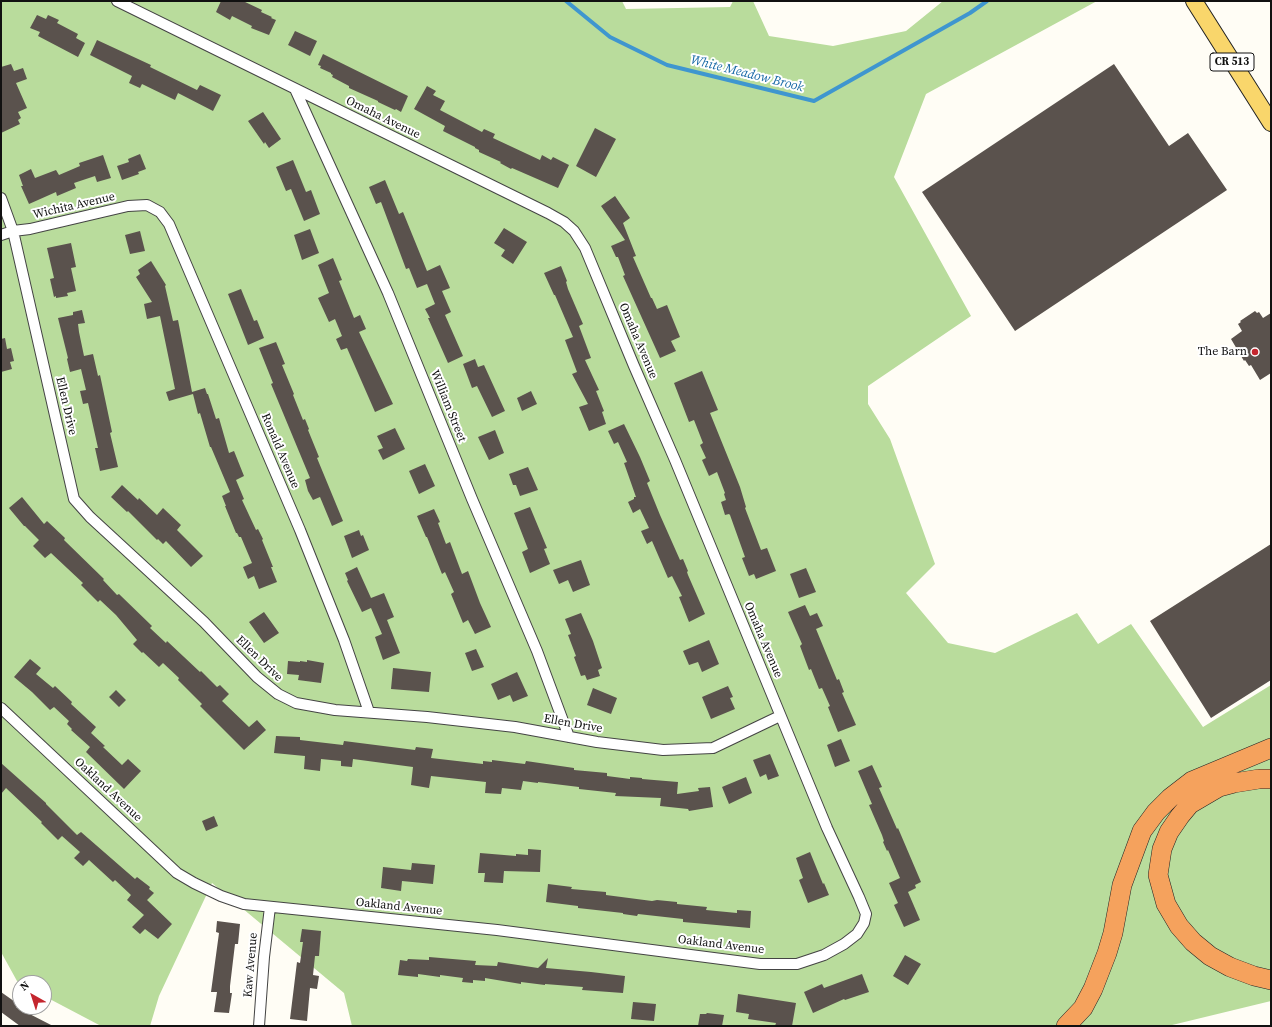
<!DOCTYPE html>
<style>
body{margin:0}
#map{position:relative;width:1272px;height:1027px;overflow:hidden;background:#fffdf5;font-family:"Source Serif 4",serif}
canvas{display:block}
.frame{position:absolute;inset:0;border:2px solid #111;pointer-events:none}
.north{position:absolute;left:12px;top:975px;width:40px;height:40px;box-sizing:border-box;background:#fff;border:1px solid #a0a0a0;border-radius:50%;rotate:321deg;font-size:11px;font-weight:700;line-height:16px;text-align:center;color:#111}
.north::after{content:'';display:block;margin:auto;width:14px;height:18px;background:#c4262e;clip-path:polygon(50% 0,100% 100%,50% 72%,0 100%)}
</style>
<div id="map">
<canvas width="1272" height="1027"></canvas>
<div class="frame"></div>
<div class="north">N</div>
</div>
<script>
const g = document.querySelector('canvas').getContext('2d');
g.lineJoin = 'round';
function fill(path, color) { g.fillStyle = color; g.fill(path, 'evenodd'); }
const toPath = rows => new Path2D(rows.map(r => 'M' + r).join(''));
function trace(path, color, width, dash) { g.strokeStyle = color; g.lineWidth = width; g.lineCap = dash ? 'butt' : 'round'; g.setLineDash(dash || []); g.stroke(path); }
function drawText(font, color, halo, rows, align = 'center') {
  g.font = font + ' "Source Serif 4",serif'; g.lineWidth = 4; g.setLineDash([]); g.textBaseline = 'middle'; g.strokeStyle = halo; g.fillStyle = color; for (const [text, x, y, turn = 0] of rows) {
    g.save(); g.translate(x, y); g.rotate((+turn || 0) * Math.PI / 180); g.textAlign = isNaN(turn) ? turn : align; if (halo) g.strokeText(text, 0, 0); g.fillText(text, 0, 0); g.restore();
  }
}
fill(toPath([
 [1,1,622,1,626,9,730,7,733,1,753,1,769,36,833,46,906,31,943,1,1097,1,926,94,894,177,971,316,868,386,868,404,890,439,935,564,906,593,948,643,995,653,1077,613,1098,644,1131,624,1203,727,1271,685,1271,1001,1168,1026,352,1026,344,993,212,883,159,996,150,1026,101,1026,44,996,44,983,20,983,17,981,1,952]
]), '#b9dc9c');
trace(toPath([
 [566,1,610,37,667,65,814,101,970,13,987,1]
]), '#3f96cf', 4);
fill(toPath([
 [221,1,243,1,262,10,261,12,272,17,271,18,276,20,269,35,251,28,252,26,232,16,230,20,216,12],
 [37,15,46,19,48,15,59,20,57,23,78,34,76,38,85,43,78,57,38,36,40,32,30,28],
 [295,31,317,41,310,56,288,45],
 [97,40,151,65,150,67,197,90,200,85,221,95,213,111,178,93,175,100,142,84,140,88,129,83,132,76,90,55],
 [323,54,408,96,401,112,396,109,395,110,378,102,378,101,349,88,349,86,332,77,333,75,331,74,331,73,320,68,321,66,318,65],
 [11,64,14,71,23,68,27,79,16,83,27,108,18,112,21,118,18,120,20,124,1,133,1,67],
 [1114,64,1169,146,1188,133,1227,190,1015,331,922,192],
 [427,86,436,91,433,95,445,101,440,110,482,132,484,129,495,134,493,138,540,160,542,155,551,160,553,157,569,165,558,188,512,168,511,169,500,163,501,162,479,152,479,150,475,148,475,147,443,131,445,126,414,109],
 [263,112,281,139,269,148,265,142,264,144,248,121],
 [595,128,616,139,596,177,576,166],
 [140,154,146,169,138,172,139,174,122,180,117,166,129,162,128,159],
 [103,155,111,178,97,182,95,176,74,183,76,188,57,196,56,192,29,204,21,186,23,186,19,175,31,169,35,178,56,170,59,175,80,166,79,163],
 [293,160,306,192,311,190,320,214,304,221,291,189,286,191,276,167],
 [385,180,399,214,403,212,427,271,440,265,450,288,442,291,451,312,445,315,463,356,448,363,428,318,430,318,425,309,435,304,427,284,417,288,409,268,406,269,381,202,376,204,369,187],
 [615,196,630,218,623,223,636,256,633,257,651,298,652,298,657,309,667,305,680,337,671,341,676,351,660,358,623,276,625,275,618,257,616,257,611,246,625,240,601,206],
 [504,228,527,242,513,264,501,256,505,250,494,243],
 [310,229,319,253,302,260,294,235],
 [140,231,145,251,130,254,125,235],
 [71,243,76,267,71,268,76,291,67,293,68,296,56,298,56,296,54,297,50,279,54,278,47,248],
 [333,258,342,280,339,281,354,318,360,315,366,329,359,332,393,404,375,412,347,348,341,350,336,339,342,336,335,319,329,322,318,298,329,293,318,265],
 [151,261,166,285,165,286,173,321,178,320,192,392,205,388,207,394,208,394,216,419,219,418,229,453,234,451,244,476,236,480,244,499,242,500,256,530,258,529,263,539,262,540,273,567,271,567,277,582,259,589,254,576,248,579,243,567,252,563,241,537,239,537,237,533,236,533,225,506,226,506,222,496,230,492,211,447,210,447,200,413,198,414,193,394,169,401,166,392,175,389,160,316,147,319,144,304,152,302,136,277,140,274,138,270],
 [561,266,567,281,566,282,568,289,583,324,579,326,591,358,585,360,599,390,596,391,604,411,602,412,606,424,589,431,579,407,588,404,572,374,577,372,565,340,573,337,555,295,554,295,544,273],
 [241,289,254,321,257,320,264,338,248,345,228,294],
 [82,310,85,323,78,324,79,332,84,356,93,354,98,376,100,375,112,432,110,433,118,467,100,471,95,448,98,448,88,403,83,404,80,391,86,390,81,369,70,372,67,359,68,358,58,318,73,315,73,312],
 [1255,311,1257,313,1259,312,1263,318,1271,313,1271,373,1260,380,1251,365,1249,366,1245,360,1244,361,1231,339,1242,331,1238,324,1241,322,1240,321],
 [5,338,7,349,11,348,14,361,10,362,12,369,1,372,1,339],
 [276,342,285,364,282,365,294,394,293,395,303,420,305,419,309,429,308,430,319,457,317,458,343,521,332,526,320,497,313,500,308,491,305,480,310,478,271,384,273,383,259,348],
 [475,359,478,367,484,365,505,411,492,417,477,386,472,388,463,364],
 [702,371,718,410,710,413,740,487,746,507,745,508,761,550,767,548,776,571,756,579,754,574,749,576,742,558,745,557,730,515,729,514,725,515,721,502,726,500,724,494,725,493,717,472,709,476,702,460,706,458,700,445,703,443,694,420,689,422,674,383],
 [531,391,537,404,522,411,517,398],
 [624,424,640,457,650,481,647,483,660,515,680,560,683,559,688,571,687,572,688,575,705,614,689,622,679,597,682,596,672,576,668,578,652,541,647,544,641,531,649,528,640,509,633,513,628,502,634,499,634,497,636,497,624,463,627,462,618,442,614,444,608,431],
 [395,428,405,449,383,460,378,450,383,448,377,436],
 [495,430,504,453,489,460,478,437],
 [425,464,435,486,419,494,409,471],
 [528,467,538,490,520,496,516,485,513,485,509,474],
 [122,485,138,500,139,498,157,515,163,508,181,525,177,530,203,556,191,567,166,541,163,544,158,539,157,540,128,511,127,512,111,497],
 [22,497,44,524,47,521,65,538,64,540,104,579,103,580,117,595,119,594,152,626,150,628,166,643,167,641,200,672,201,671,217,687,220,685,229,694,222,701,249,727,257,720,266,730,244,750,200,706,202,704,178,680,179,678,163,663,159,667,143,652,142,653,133,644,137,640,116,615,100,600,98,602,81,585,83,583,51,553,45,558,33,546,39,540,25,526,24,526,9,508],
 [530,507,547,548,544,549,550,564,530,573,522,552,528,549,514,513],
 [434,509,440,522,438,523,446,544,450,542,462,574,468,571,480,603,491,627,475,634,468,620,463,623,451,594,454,592,445,572,442,574,427,537,426,537,417,516],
 [359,530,361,536,363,535,369,550,352,558,344,536],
 [1271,544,1271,680,1211,718,1150,621],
 [581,560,590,585,573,592,568,580,559,584,553,570],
 [357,567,371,598,384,593,394,617,387,620,400,653,383,660,375,637,382,634,371,608,362,612,347,581,348,580,345,573],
 [806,568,816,592,799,598,790,574],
 [805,605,810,616,817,613,823,626,816,629,837,680,839,679,844,692,842,693,856,725,838,732,828,707,830,706,822,688,819,689,811,669,809,670,800,646,802,644,788,612],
 [264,612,279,633,264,643,249,622],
 [581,613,593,641,602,668,598,670,600,676,587,680,585,675,581,676,574,657,576,656,568,635,571,634,565,619],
 [709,640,719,664,702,672,698,662,689,665,683,651],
 [476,649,484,667,472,671,465,653],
 [30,659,41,668,36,674,53,688,55,686,72,702,71,704,96,727,91,733,105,746,103,747,122,765,128,759,141,771,124,789,86,752,90,747,71,730,72,729,67,724,69,721,54,707,50,710,32,692,14,677],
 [307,660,324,663,321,683,298,680,299,675,287,674,288,661,300,662,300,661,307,662],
 [393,668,431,672,429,692,391,689],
 [517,672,528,696,513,702,510,695,498,700,491,684],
 [728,686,733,697,730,698,735,709,711,719,702,697],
 [593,688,617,698,611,714,587,705],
 [116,690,126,700,119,707,109,697],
 [276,736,300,737,300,740,343,745,344,741,415,750,416,747,433,749,431,758,483,764,483,761,492,762,492,760,525,764,526,761,574,768,574,770,607,773,607,776,630,779,630,777,642,778,642,779,678,782,677,794,699,791,698,788,710,787,713,807,689,811,688,809,660,806,661,798,615,796,616,793,579,789,579,787,538,782,538,783,523,781,521,790,502,788,501,794,485,793,486,782,431,776,429,788,411,785,413,767,353,759,352,767,341,766,341,761,321,759,320,771,304,769,305,756,274,753],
 [841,739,850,761,835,767,827,745],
 [770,754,779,776,768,780,766,774,760,777,753,760],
 [1,763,46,803,46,804,77,835,81,832,135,879,137,877,150,887,149,889,154,893,147,900,172,924,158,939,145,929,140,934,132,927,144,915,127,900,131,895,115,880,113,882,89,860,83,866,74,858,80,852,62,836,58,840,41,823,42,822,6,788,1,794],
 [872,765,882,787,879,788,897,829,898,828,921,882,915,885,916,888,908,892,920,920,904,927,894,905,898,903,889,883,900,878,888,850,887,851,883,842,884,841,882,835,869,805,872,804,858,771],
 [746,777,752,793,729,804,722,787],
 [214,816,218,826,206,831,202,821],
 [528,849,541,850,540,872,504,871,503,883,484,882,485,873,478,873,480,853,516,856,516,854,528,855],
 [810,852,823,884,824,883,829,895,808,903,799,880,803,878,796,858],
 [412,863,435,865,433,884,402,881,401,891,381,888,383,867,411,870],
 [548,884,572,887,571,889,606,892,606,895,652,901,657,900,677,902,677,904,707,907,706,910,737,913,737,910,751,911,750,928,683,922,683,919,638,914,637,916,623,914,623,913,578,908,578,906,546,902],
 [217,921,240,924,238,944,235,944,230,986,230,993,232,993,229,1013,214,1012,217,992,211,992,219,933,216,932],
 [302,929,321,931,319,956,315,956,313,975,319,976,317,989,310,988,307,1021,290,1019,297,962,300,963,303,942,300,942],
 [905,955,921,964,908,985,893,976],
 [429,957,476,961,475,965,497,966,498,962,538,968,548,958,546,968,591,972,625,976,623,993,582,990,583,987,545,984,545,985,521,982,521,984,485,978,485,981,473,980,473,983,462,982,463,978,440,975,440,977,418,974,418,977,398,975,400,960,407,961,408,959,429,960],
 [862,974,869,992,845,1000,844,999,813,1013,804,992,822,984,824,988],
 [1,992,18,1004,16,1007,53,1026,20,1026,1,1012],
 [738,994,796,1003,792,1026,775,1026,776,1023,748,1019,749,1014,736,1012],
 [633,1002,656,1004,654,1021,631,1019],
 [707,1013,724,1015,722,1026,698,1026,700,1014,706,1014]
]), '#5a524d');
const minor = toPath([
 [295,89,388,293,472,499,537,651,569,737],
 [1,198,13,231,74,499,90,517,204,622,257,677,278,694,296,703,335,710,427,717,515,727,597,742,663,750,713,748,780,716],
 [1,235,13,231,30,229,128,206,147,205,160,212,169,224,300,530,344,640,369,712],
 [1,708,177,873,194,883,221,896,244,904,497,930,760,964,797,964,824,955,844,944,857,934,864,923,866,914,859,897,827,828,675,460,634,366,585,248,574,231,564,222,548,213,117,1],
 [259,1026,264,957,270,907]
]);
const primary = toPath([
 [1194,1,1271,123]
]);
const motorway = toPath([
 [1271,779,1259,779,1234,783,1219,787,1190,804,1180,816,1169,832,1162,849,1158,875,1166,904,1179,926,1193,942,1210,956,1230,967,1254,976,1271,980],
 [1066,1026,1083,1008,1093,989,1107,953,1113,933,1122,885,1142,831,1156,812,1170,798,1192,781,1271,748]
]);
trace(minor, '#444', 12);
trace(primary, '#222', 18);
trace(motorway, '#222', 20);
trace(minor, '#fff', 10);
trace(primary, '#f9d66b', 16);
trace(motorway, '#f5a25d', 19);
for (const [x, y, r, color] of [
 [1255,352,4,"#c4262e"]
]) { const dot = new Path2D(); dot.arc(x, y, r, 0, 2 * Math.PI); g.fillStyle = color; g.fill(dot); trace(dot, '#fff', 1.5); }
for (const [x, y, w] of [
 [1232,62,44]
]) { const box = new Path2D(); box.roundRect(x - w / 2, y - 9, w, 18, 3); g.fillStyle = '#fff'; g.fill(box); trace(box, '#111', 1); }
drawText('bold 11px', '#111', null, [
 ["CR 513",1232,62]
]);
drawText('12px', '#111', '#fff', [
 ["Omaha Avenue",383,118,26],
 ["Wichita Avenue",74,206,-13],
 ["Omaha Avenue",638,341,67],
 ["Ellen Drive",66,406,77],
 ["William Street",448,406,68],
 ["Ronald Avenue",280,451,67],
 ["Omaha Avenue",763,640,67],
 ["Ellen Drive",259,659,44],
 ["Ellen Drive",573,724,10],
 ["Oakland Avenue",108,790,43],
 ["Oakland Avenue",399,907,6],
 ["Oakland Avenue",721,945,7],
 ["Kaw Avenue",251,965,-85]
]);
drawText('12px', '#111', '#fff', [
 ["The Barn",1247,352]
], 'right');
drawText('italic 13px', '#1768a6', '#fff', [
 ["White Meadow Brook",747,74,14]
]);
</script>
